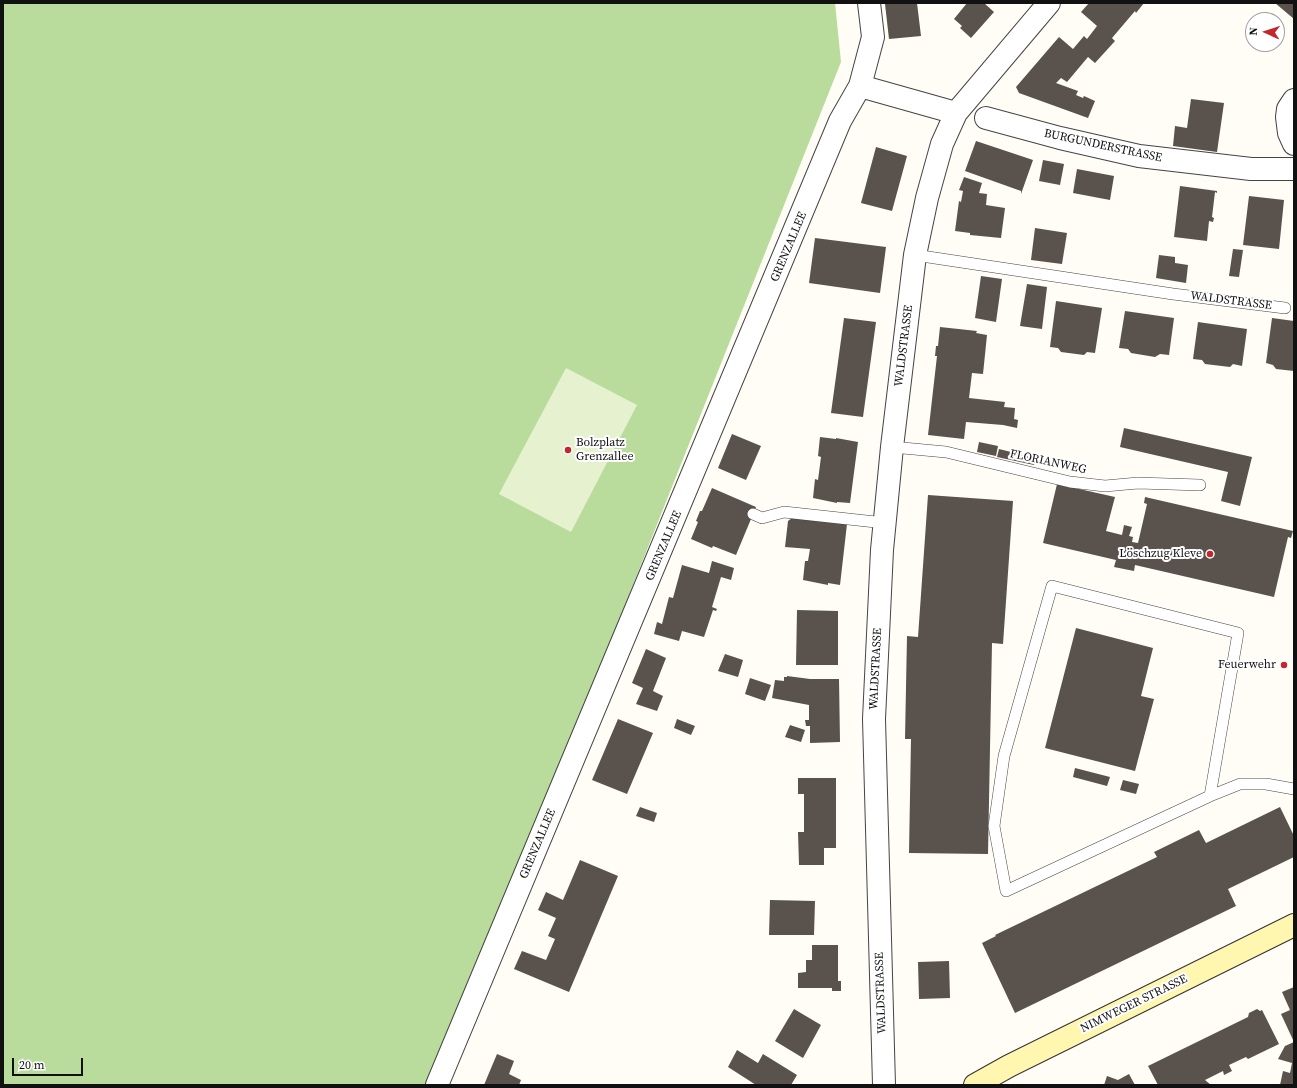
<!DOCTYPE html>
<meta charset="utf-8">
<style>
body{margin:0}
#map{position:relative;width:1297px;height:1088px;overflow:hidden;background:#fffdf5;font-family:"Source Serif 4",serif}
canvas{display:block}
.frame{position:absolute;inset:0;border:4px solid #111;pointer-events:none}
.north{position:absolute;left:1245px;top:12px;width:40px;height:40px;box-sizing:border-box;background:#fff;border:1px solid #a0a0a0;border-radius:50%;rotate:273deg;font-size:11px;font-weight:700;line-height:16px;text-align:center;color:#111}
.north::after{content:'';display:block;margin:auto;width:14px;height:18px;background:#c4262e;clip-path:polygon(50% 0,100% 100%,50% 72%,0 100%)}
.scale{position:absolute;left:12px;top:1058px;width:71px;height:18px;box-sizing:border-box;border:2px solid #111;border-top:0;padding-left:5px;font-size:12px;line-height:14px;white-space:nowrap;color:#111;-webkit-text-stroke:3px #fff;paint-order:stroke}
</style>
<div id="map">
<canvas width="1297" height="1088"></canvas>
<div class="frame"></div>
<div class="north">N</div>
<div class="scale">20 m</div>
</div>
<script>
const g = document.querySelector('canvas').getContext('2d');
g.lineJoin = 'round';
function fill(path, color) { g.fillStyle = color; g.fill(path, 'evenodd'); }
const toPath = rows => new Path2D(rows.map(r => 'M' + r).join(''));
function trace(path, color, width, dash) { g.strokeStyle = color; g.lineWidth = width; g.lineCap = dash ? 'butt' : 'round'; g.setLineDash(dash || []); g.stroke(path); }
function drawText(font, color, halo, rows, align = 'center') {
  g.font = font + ' "Source Serif 4",serif'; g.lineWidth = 4; g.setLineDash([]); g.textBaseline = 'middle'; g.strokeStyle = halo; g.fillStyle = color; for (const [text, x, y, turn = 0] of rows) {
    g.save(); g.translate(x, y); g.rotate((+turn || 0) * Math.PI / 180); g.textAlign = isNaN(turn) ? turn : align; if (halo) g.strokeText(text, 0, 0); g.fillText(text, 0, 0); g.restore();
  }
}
fill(toPath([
 [3,3,835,3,841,62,434,1085,3,1085]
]), '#b9dc9c');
fill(toPath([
 [566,368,637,405,571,532,499,494]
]), '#e6f2cf');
fill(toPath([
 [895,3,917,3,921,36,889,39,885,4],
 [967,3,984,3,994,12,971,38,960,28,962,26,954,19],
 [1089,3,1144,3,1136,13,1135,11,1112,38,1115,41,1095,63,1088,57,1067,82,1061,78,1056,83,1078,91,1076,95,1083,98,1084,96,1095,101,1088,118,1019,93,1016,87,1059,37,1073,49,1084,36,1087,39,1097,26,1081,12],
 [1275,3,1294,3,1294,19],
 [1191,99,1224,103,1217,152,1173,146,1175,126,1187,128],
 [976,141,1033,160,1021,194,1021,191,965,171],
 [876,147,907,156,892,211,861,203],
 [1043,160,1064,164,1060,185,1039,181],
 [1077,169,1114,176,1110,200,1073,193],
 [964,177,982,183,979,193,987,194,986,205,1005,208,1001,238,970,235,970,233,955,231,959,201,961,202,963,191,959,190],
 [1180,186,1217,191,1217,193,1215,192,1212,217,1214,218,1213,222,1209,221,1207,241,1174,237],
 [1249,196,1284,200,1279,249,1243,245],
 [1035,228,1067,233,1062,264,1031,260],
 [815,238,886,247,880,293,809,283],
 [1233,249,1243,250,1239,277,1229,276],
 [1159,255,1175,257,1175,263,1188,265,1186,283,1156,278],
 [981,276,1002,279,996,322,975,318],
 [1027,284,1047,287,1042,329,1020,326],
 [1056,301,1102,308,1095,353,1087,352,1084,355,1061,352,1058,348,1050,347],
 [1125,311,1174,318,1169,355,1160,354,1155,357,1131,353,1128,349,1119,348],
 [844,318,876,322,863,417,831,413],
 [1272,318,1294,321,1294,371,1276,369,1273,365,1266,363],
 [1198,322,1247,329,1242,366,1233,364,1230,367,1205,364,1202,360,1193,359],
 [940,327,977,331,976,333,987,335,983,374,972,373,969,398,1005,402,1004,407,1015,408,1014,419,1018,420,1017,428,1003,425,966,422,964,439,928,435,937,356,935,356,936,346,938,346],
 [1124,428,1252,457,1240,506,1221,501,1228,472,1120,447],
 [732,434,761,446,746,480,718,468],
 [820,437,836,439,836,438,858,442,850,503,837,502,837,503,813,498,815,479,818,480,821,457,818,456],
 [979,442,998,446,996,456,977,452],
 [999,449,1035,458,1034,465,997,457],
 [1057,484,1115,497,1106,531,1122,535,1124,525,1132,527,1129,536,1133,537,1132,542,1138,543,1147,504,1144,503,1145,497,1293,531,1291,538,1288,537,1274,597,1135,565,1134,571,1114,567,1116,560,1043,543],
 [712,488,756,507,736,555,713,546,712,548,691,539,698,522,696,521,700,511,702,511],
 [928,495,1013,501,1003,644,992,643,988,854,909,853,911,739,905,739,907,636,918,637],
 [792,518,847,524,840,585,828,583,828,585,803,580,805,561,808,561,810,549,785,547,788,521],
 [712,561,734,568,731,580,721,577,712,607,717,609,716,611,713,610,704,637,682,631,679,641,654,634,657,622,662,624,669,597,673,598,682,565,709,573],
 [797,610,838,611,838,665,796,665],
 [1076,628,1153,648,1141,696,1154,699,1135,771,1045,748],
 [646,649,666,658,653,691,663,696,657,711,636,704,643,688,632,683],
 [725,654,743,660,738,677,718,671],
 [787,676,810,679,839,679,840,742,810,743,810,726,806,726,805,720,809,720,809,705,772,698,775,680,784,681,784,677,787,677],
 [750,678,771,685,765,701,745,694],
 [618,719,653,733,627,794,592,780],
 [677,719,695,726,691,735,674,728],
 [790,725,805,730,801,742,785,737],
 [1075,768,1110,777,1107,786,1073,777],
 [798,778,836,778,836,848,824,848,824,865,799,865,798,832,804,832,804,794,798,794],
 [1123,780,1139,784,1136,794,1120,790],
 [640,807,657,813,654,822,636,816],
 [1280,807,1294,836,1294,857,1228,889,1236,906,1015,1013,982,943,996,936,995,935,1157,857,1154,852,1199,830,1206,843],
 [580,860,618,876,569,992,514,969,522,951,546,960,555,939,548,936,556,918,538,910,546,892,563,900],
 [770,900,815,901,814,935,769,935],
 [812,945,838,945,838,981,841,981,841,991,832,991,832,988,798,988,798,973,806,972,806,960,812,960],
 [949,961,950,998,919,999,918,962],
 [1294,987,1294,1085,1280,1085,1283,1071,1290,1073,1292,1063,1278,1059,1285,1046,1294,1042,1281,1014,1290,1010,1282,992],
 [794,1009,821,1025,803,1058,775,1041],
 [1257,1009,1260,1011,1262,1010,1279,1044,1248,1059,1246,1057,1229,1065,1232,1071,1224,1075,1223,1071,1205,1080,1211,1085,1198,1085,1197,1084,1195,1085,1158,1085,1148,1066,1248,1017,1249,1013],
 [737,1050,758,1063,763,1054,797,1075,791,1085,756,1085,728,1067],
 [497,1054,514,1061,509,1074,521,1080,519,1085,484,1085],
 [1129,1074,1135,1085,1104,1085,1107,1076,1118,1080]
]), '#5a524d');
const lane = toPath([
 [915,255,1173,294,1285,308],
 [892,447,946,452,1070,482,1105,486,1138,483,1200,485],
 [753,514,762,518,784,512,885,523],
 [1210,796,1238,633,1052,586,1004,756,994,826,1006,891,1210,796,1240,784,1266,784,1294,789]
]);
const street = toPath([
 [860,86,956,113],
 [1294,100,1288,109,1287,117,1289,133,1294,144],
 [986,118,1060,138,1139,156,1251,169,1294,169],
 [437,1085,840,121,860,86,873,37,869,3],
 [884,1085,874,719,882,550,892,447,915,255,927,198,942,144,956,113,1049,3]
]);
const secondary = toPath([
 [975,1085,1009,1066,1294,925]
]);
trace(lane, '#444', 12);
trace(street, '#444', 24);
trace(secondary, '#333', 24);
trace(lane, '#fff', 11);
trace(street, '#fff', 22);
trace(secondary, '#fff6b0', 22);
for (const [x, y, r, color] of [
 [568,450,4,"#c4262e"],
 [1210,554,4,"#c4262e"],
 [1284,665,4,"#c4262e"]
]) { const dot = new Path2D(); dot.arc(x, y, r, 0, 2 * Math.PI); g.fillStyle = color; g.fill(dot); trace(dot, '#fff', 1.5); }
drawText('12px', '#111', '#fff', [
 ["BURGUNDERSTRASSE",1103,146,12],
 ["GRENZALLEE",789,247,-67],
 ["WALDSTRASSE",1231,301,7],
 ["WALDSTRASSE",904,346,-83],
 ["FLORIANWEG",1048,462,12],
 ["GRENZALLEE",664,546,-67],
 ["WALDSTRASSE",876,669,-87],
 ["GRENZALLEE",538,844,-67],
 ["WALDSTRASSE",881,993,-92],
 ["NIMWEGER STRASSE",1134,1004,-26]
]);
drawText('12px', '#111', '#fff', [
 ["Bolzplatz",576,443,"left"],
 ["Grenzallee",576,457,"left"],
 ["Löschzug Kleve",1202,554],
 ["Feuerwehr",1276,665]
], 'right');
</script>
